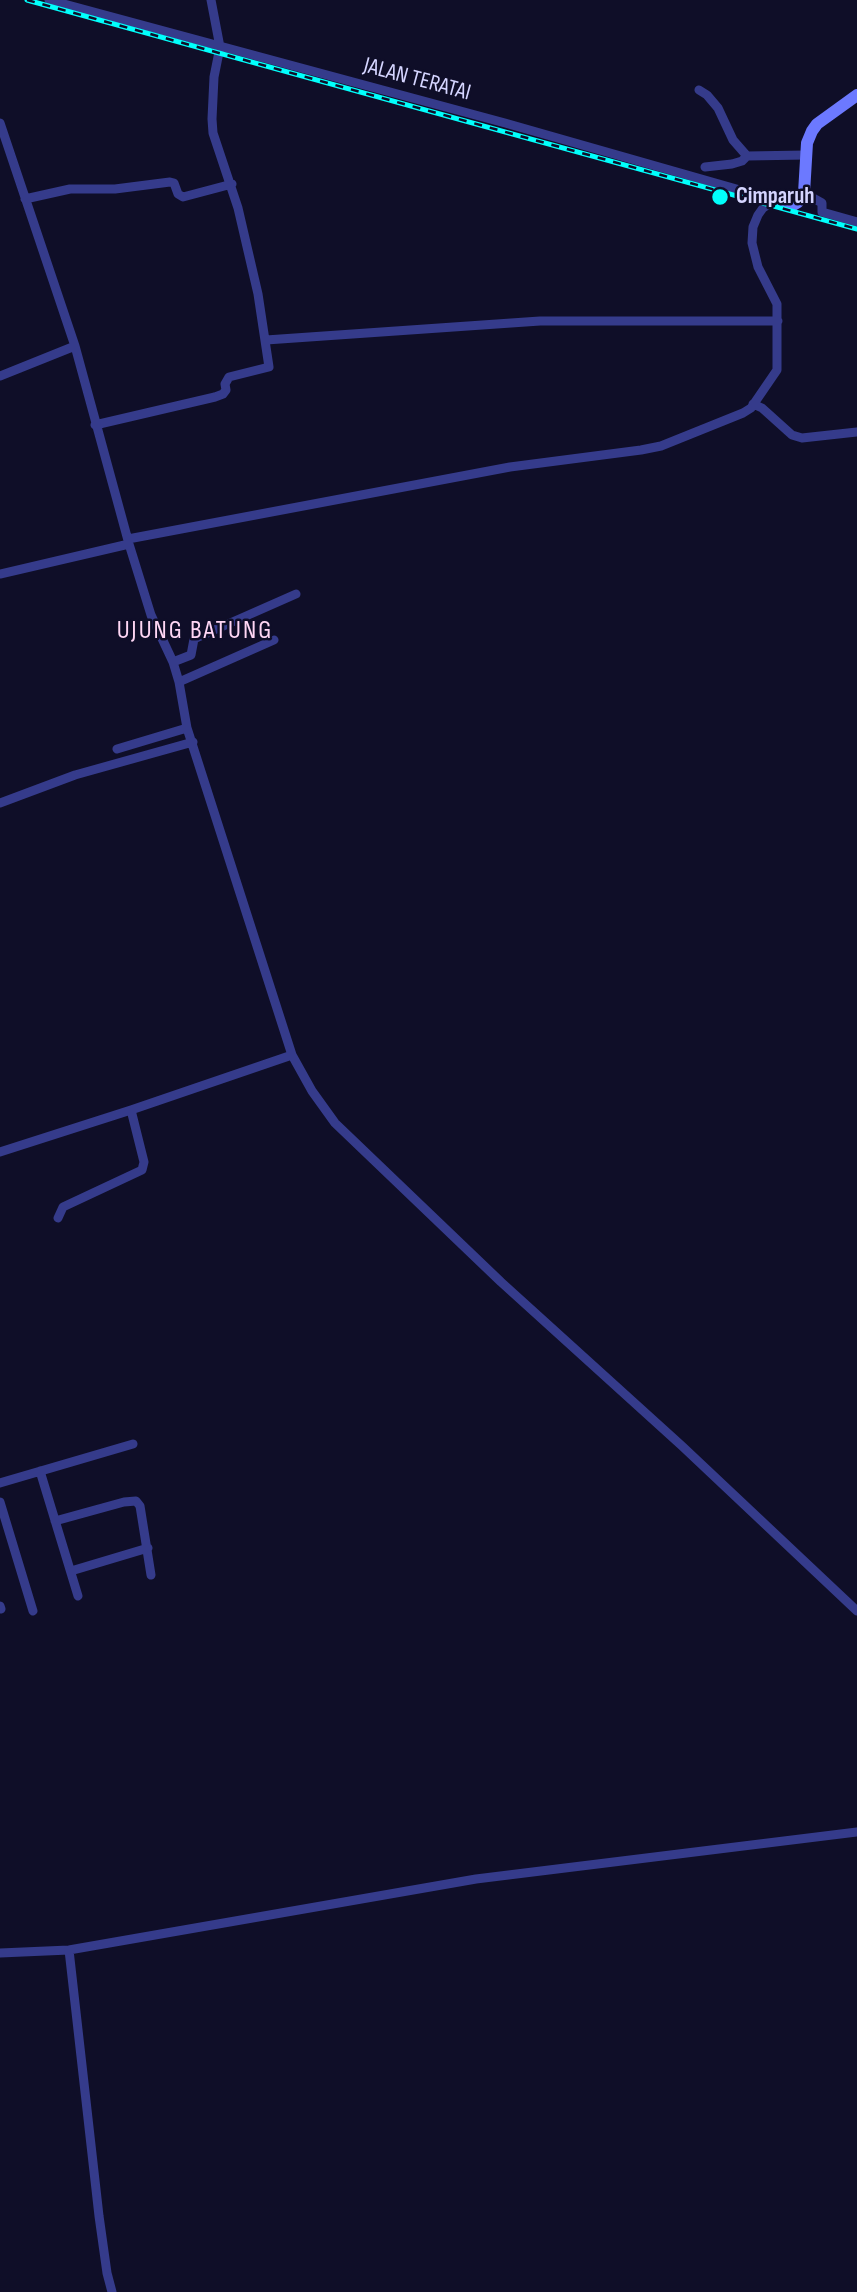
<!DOCTYPE html>
<style>
body{margin:0}
canvas{display:block;background:#0f0e28}
</style>
<canvas width="857" height="2292"></canvas>
<script>
const g = document.querySelector('canvas').getContext('2d');
g.lineJoin = 'round';
const toPath = rows => new Path2D(rows.map(r => 'M' + r).join(''));
function trace(path, color, width, dash) { g.strokeStyle = color; g.lineWidth = width; g.lineCap = dash ? 'butt' : 'round'; g.setLineDash(dash || []); g.stroke(path); }
function drawText(font, color, halo, rows, align = 'center') {
  g.font = font + ' "Sofia Sans Condensed",sans-serif'; g.lineWidth = 5; g.setLineDash([]); g.textBaseline = 'middle'; g.strokeStyle = halo; g.fillStyle = color; for (const [text, x, y, turn = 0] of rows) {
    g.save(); g.translate(x, y); g.rotate((+turn || 0) * Math.PI / 180); g.textAlign = isNaN(turn) ? turn : align; if (halo) g.strokeText(text, 0, 0); g.fillText(text, 0, 0); g.restore();
  }
}
trace(toPath([
 [49,0,505,123,775,200],
 [699,90,707,95,718,108,733,140,747,156,806,155],
 [0,123,75,346,129,544,151,615,173,662,179,682,187,728,292,1055,131,1110,0,1152],
 [705,167,732,164,742,161,747,156],
 [804,193,822,203,822,212,857,222],
 [25,199,70,189,115,189,170,182,174,183,178,194,183,197,232,184],
 [266,340,540,321,778,321],
 [0,376,75,346],
 [753,404,762,408,792,435,802,438,857,432],
 [95,425,215,397,223,394,226,390,225,384,229,377,269,367,258,294,238,208,213,133,212,119,214,77,220,47,211,0],
 [128,539,510,467,641,450,661,446,743,413,751,408,777,370,777,304,758,267,752,243,753,227,758,215,763,208,775,200],
 [0,574,129,544],
 [173,662,191,655,194,639,296,594],
 [179,682,274,640],
 [117,749,187,728],
 [0,803,75,775,193,742],
 [292,1055,312,1091,335,1123,501,1282,682,1446,857,1611],
 [58,1218,63,1207,142,1170,144,1162,131,1110],
 [40,1471,78,1596],
 [0,1483,133,1444],
 [0,1502,33,1611],
 [55,1521,124,1502,136,1501,140,1506,151,1575],
 [71,1571,148,1548],
 [0,1606,1,1609],
 [69,1950,99,2216,107,2273,112,2292],
 [0,1953,69,1950,476,1879,857,1832]
]), '#353b8b', 9);
trace(toPath([
 [775,200,793,205,798,202,804,193,807,143,812,131,817,124,857,95]
]), '#6c79ff', 12);
const rail = toPath([
 [27,0,857,229]
]);
trace(rail, '#01fffc', 5);
trace(rail, '#0f0e28', 2.5, [8]);
for (const [x, y, r, color] of [
 [720,197,9,"#01fffc"]
]) { const dot = new Path2D(); dot.arc(x, y, r, 0, 2 * Math.PI); g.fillStyle = color; g.fill(dot); trace(dot, '#0f0e28', 2.5); }
drawText('23px', '#d5d5ff', '#0f0e28', [
 ["JALAN TERATAI",417,80,15]
]);
drawText('bold 23px', '#d5d5ff', '#0f0e28', [
 ["Cimparuh",736,197]
], 'left');
g.letterSpacing = '2px';
drawText('26px', '#ffd7f5', '#0f0e28', [
 ["UJUNG BATUNG",195,631]
]);
g.letterSpacing = '0px';
</script>
